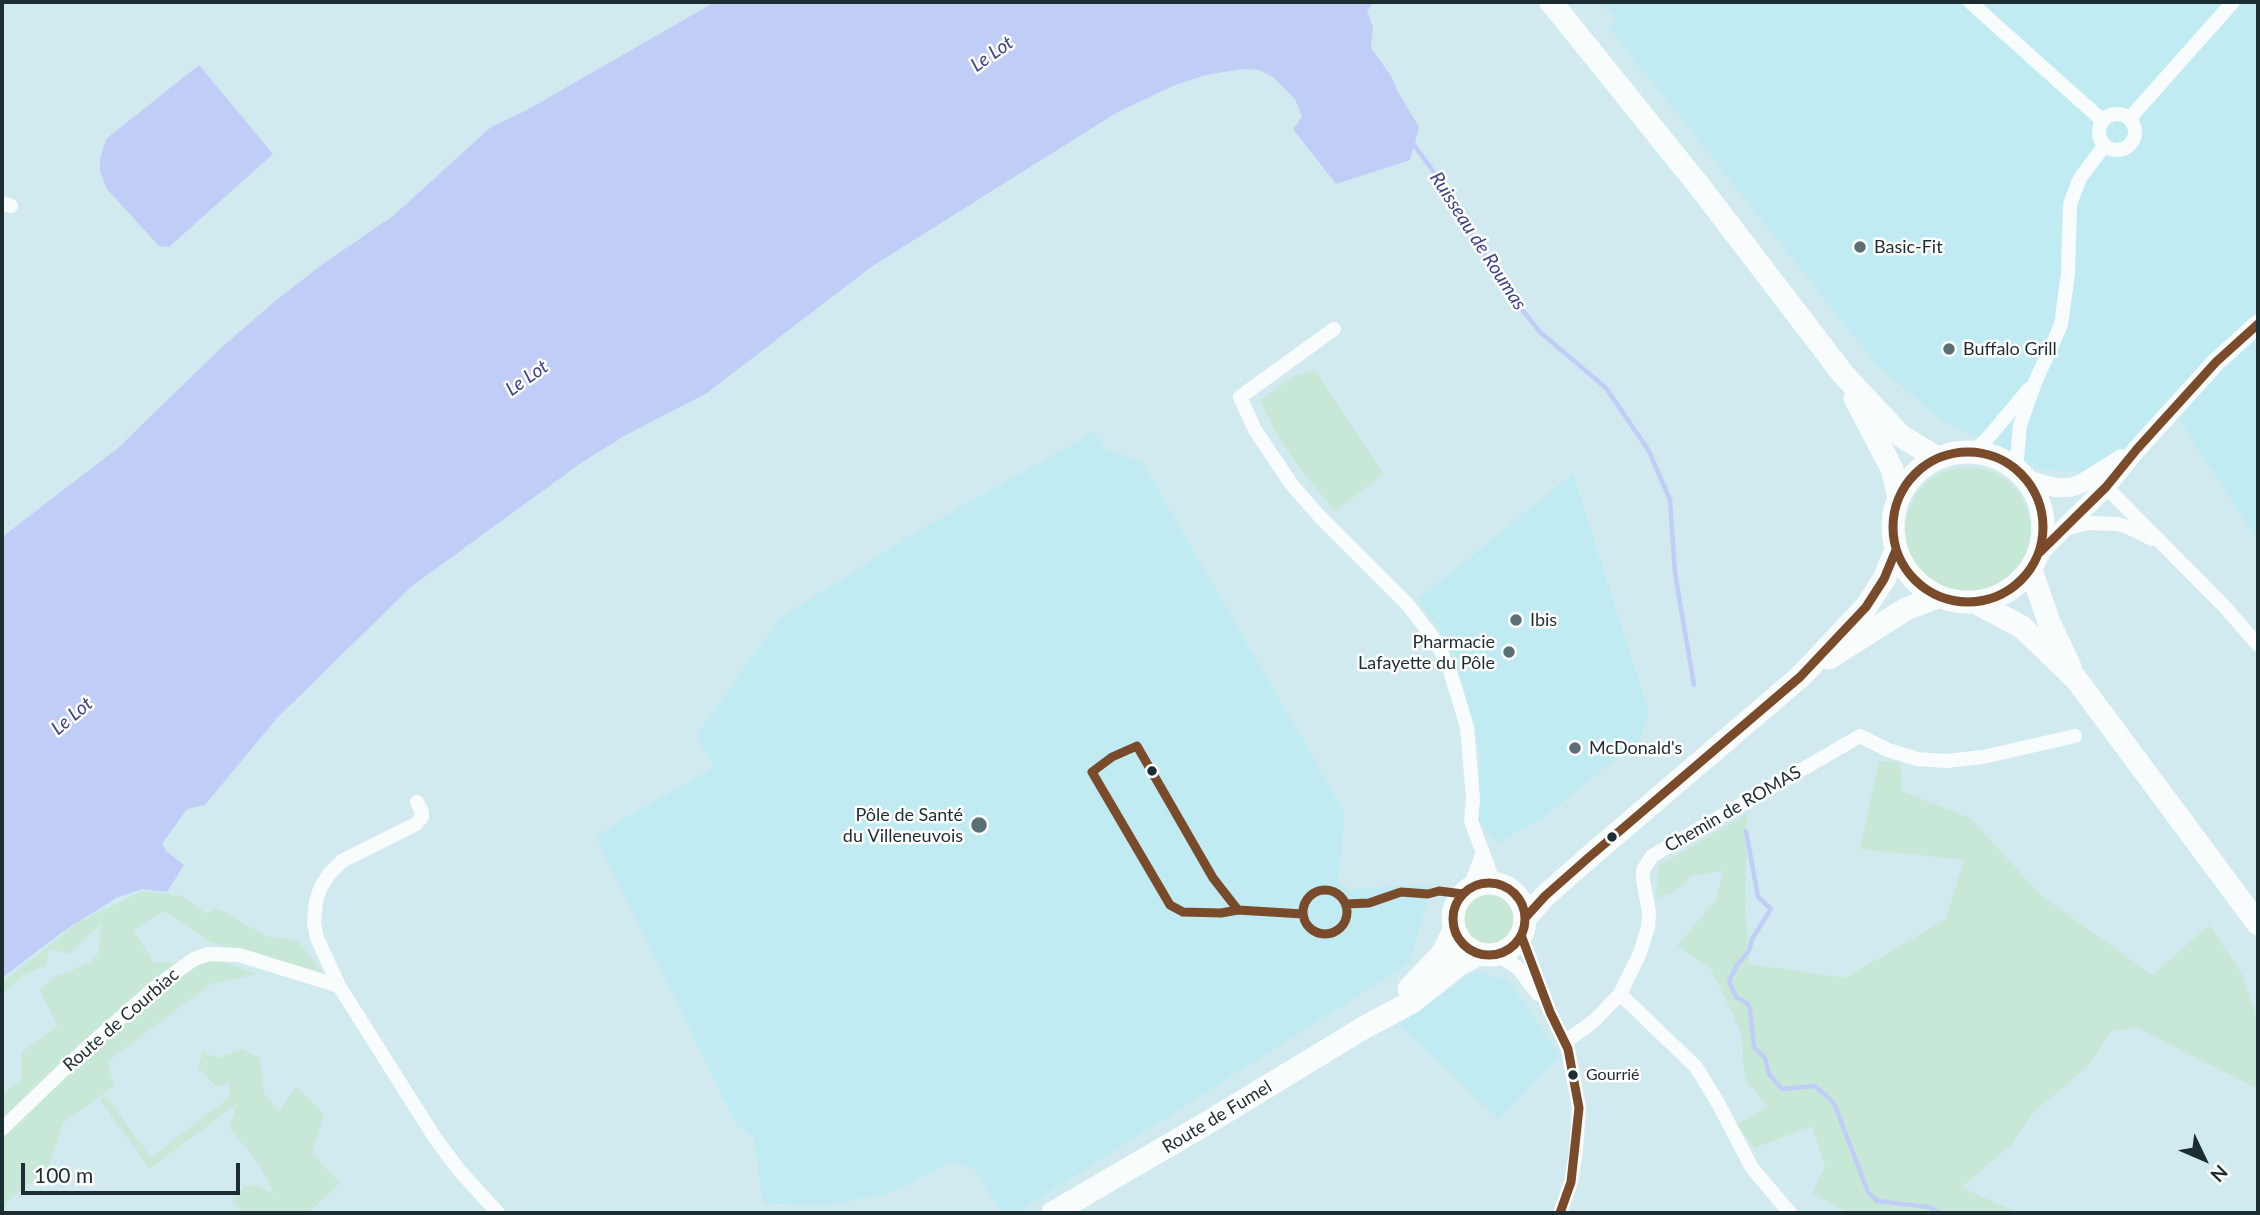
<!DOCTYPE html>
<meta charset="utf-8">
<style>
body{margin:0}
#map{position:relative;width:2260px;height:1215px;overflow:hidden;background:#d1eaef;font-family:Lato,sans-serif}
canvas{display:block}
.frame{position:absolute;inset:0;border:4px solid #1c2e31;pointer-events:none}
.north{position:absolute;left:2169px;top:1124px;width:70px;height:70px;-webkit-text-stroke:5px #fff;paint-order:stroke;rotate:134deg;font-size:19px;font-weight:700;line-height:28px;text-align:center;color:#1c2e31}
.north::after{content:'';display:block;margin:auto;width:24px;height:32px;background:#1c2e31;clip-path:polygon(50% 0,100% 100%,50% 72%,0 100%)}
.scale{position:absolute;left:21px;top:1163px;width:219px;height:32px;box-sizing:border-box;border:4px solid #1c2e31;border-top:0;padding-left:9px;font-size:21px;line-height:24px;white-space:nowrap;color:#1c2e31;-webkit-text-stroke:5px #fff;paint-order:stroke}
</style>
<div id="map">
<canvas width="2260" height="1215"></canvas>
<div class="frame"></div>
<div class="north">N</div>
<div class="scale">100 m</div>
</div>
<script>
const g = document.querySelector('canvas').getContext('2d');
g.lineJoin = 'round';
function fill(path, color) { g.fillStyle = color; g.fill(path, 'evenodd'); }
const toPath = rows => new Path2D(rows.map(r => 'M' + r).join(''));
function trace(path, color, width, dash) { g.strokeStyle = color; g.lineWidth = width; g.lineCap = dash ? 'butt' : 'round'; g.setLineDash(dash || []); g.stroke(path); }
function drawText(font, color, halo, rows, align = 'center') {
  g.font = font + ' Lato,sans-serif'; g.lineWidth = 5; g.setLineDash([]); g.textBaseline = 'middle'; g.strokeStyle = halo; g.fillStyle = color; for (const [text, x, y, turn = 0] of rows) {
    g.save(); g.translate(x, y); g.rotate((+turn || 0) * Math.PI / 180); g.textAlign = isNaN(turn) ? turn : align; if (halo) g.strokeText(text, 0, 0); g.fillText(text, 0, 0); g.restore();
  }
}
fill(toPath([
 [1600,2,2258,2,2258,542,2179,419,2088,472,2041,470,1942,420,1877,365,1608,27,1616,21],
 [1094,432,1106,449,1142,462,1345,813,1338,881,1350,890,1397,885,1432,885,1409,963,1016,1213,1002,1213,974,1169,950,1161,903,1187,883,1195,821,1206,763,1203,754,1139,735,1122,595,836,714,767,696,736,779,619,918,531],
 [1573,474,1649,713,1639,741,1538,821,1516,831,1498,844,1476,818,1481,757,1463,684,1438,627,1417,600],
 [1479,972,1509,981,1560,1056,1498,1119,1399,1024,1469,975]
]), '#c0ebf3');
fill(toPath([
 [1315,370,1384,474,1335,511,1300,469,1276,434,1260,400,1295,376],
 '1905 530a63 63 0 1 1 126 0a63 63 0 1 1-126 0Z',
 [1879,761,1900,762,1902,791,1970,818,2044,898,2153,975,2209,925,2243,976,2258,1023,2258,1089,2136,1027,2111,1031,2090,1064,2035,1111,2011,1145,1962,1187,2018,1213,1849,1213,1812,1193,1825,1166,1812,1126,1755,1148,1737,1125,1767,1106,1745,1079,1741,1032,1711,969,1677,946,1716,900,1723,871,1692,876,1671,894,1656,898,1658,866,1747,814,1745,903,1749,964,1845,978,1946,919,1964,860,1860,849],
 '1462 917a27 27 0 1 1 54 0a27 27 0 1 1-54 0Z',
 [142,891,183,896,207,914,218,908,265,936,298,941,325,975,210,942,165,911,133,930,154,963,215,960,258,974,211,984,108,1061,114,1086,64,1122,48,1168,10,1199,2,1213,2,1093,21,1081,21,1053,58,1025,39,990,54,977,89,963,99,952,101,924,68,954,49,949,46,965,22,976,2,994,2,982,79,922],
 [241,1049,260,1058,264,1093,279,1111,296,1086,324,1114,312,1153,340,1183,308,1213,242,1213,232,1201,244,1186,259,1186,275,1195,260,1166,229,1127,237,1104,149,1169,100,1100,106,1096,151,1157,230,1097,229,1083,215,1086,198,1067,203,1052,218,1058]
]), '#c8e8d7');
fill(toPath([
 [715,2,1374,2,1367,11,1373,27,1371,48,1391,76,1398,92,1419,127,1410,160,1336,184,1293,129,1302,117,1295,99,1273,77,1259,70,1242,69,1206,75,1175,85,1116,113,871,267,707,393,624,436,581,463,412,586,277,718,205,805,187,809,162,844,166,851,184,865,167,892,142,889,116,898,61,933,2,978,2,537,118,448,221,348,274,302,320,266,393,216,491,127,527,110],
 [199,65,273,154,169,247,159,246,107,189,100,171,100,159,106,139]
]), '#c0cdf7');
trace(toPath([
 [1412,142,1436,175,1504,287,1540,332,1606,388,1649,451,1670,500,1675,573,1694,685],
 [1746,831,1758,897,1771,909,1752,939,1749,951,1737,965,1729,981,1736,997,1748,1004,1750,1009,1754,1047,1765,1058,1769,1074,1782,1089,1815,1086,1834,1103,1868,1192,1877,1201,1929,1207,1939,1213]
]), '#c0cdf7', 4.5);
trace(toPath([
 [1970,2,2103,121],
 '2099 132a18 18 0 1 1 36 0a18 18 0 1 1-36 0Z',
 [2129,119,2233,2],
 [2,203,11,206],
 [1334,329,1240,397,1255,430,1292,485,1321,518,1408,605,1437,643,1450,671,1467,727,1473,799,1471,821,1494,883],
 [1973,451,1987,439,2029,389],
 [2016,469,2020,425,2036,380,2061,325,2068,273,2070,204,2080,178,2105,145],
 [2101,482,2224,606,2258,645],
 [2065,529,2088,523,2117,524,2128,527,2152,539],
 [1470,888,1482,854],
 [1521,935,1550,1012,1568,1049,1579,1108,1576,1151,1571,1182,1560,1213],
 [1496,954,1517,967,1538,994],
 [339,986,317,938,314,923,316,901,320,889,329,874,342,861,416,824,422,817,422,812,417,802],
 [1620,994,1696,1067,1718,1103,1752,1168,1790,1213],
 [1565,1042,1594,1021,1620,994,1640,953,1648,927,1649,912,1643,880,1643,870,1652,856,1860,736,1888,750,1917,759,1946,761,1983,757,2075,736],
 [2,1129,82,1052,153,989,194,959,209,954,239,955,339,986,435,1138,459,1170,498,1213]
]), '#f8fcfd', 14);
trace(toPath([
 [2027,480,2057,488,2071,487,2081,484,2121,459],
 [2040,552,2106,487,2137,449,2216,362,2258,324]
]), '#f8fcfd', 19);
trace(toPath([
 [1551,2,1700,187,1843,374,1901,436,1937,458],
 [1855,398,1892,469,1899,497],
 '1893 527a75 75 0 1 1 150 0a75 75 0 1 1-150 0Z',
 [2031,570,2049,622,2070,667],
 [1977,603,2022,627,2076,679,2258,924],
 [1829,658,1906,609,1937,597],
 '1453 919a36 36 0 1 1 72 0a36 36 0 1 1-72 0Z',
 [1525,918,1545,896,1588,858,1800,677,1866,607,1884,579,1896,550],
 [1409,989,1443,953,1454,930],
 [1053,1213,1207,1123,1365,1027,1412,1002,1457,966,1479,954]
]), '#f8fcfd', 23);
trace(toPath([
 '1893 527a75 75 0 1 1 150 0a75 75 0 1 1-150 0Z',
 [2040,552,2106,487,2137,449,2216,362,2258,324],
 [1137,746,1213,878,1238,910,1221,913,1183,912,1170,905,1092,772,1112,757,1137,746],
 '1453 919a36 36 0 1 1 72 0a36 36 0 1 1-72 0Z',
 '1303 912a22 22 0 1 1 44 0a22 22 0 1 1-44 0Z',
 [1346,904,1369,903,1401,892,1428,894,1439,891,1463,894],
 [1238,910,1303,914],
 [1525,918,1545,896,1588,858,1800,677,1866,607,1884,579,1896,550],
 [1521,935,1550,1012,1568,1049,1579,1108,1571,1182,1560,1213]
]), '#7a4b2a', 9);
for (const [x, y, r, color] of [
 [1860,247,7,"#5b7074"],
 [1949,349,7,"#5b7074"],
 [1516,620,7,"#5b7074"],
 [1509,652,7,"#5b7074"],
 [1575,748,7,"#5b7074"],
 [1152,771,6,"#1c2e31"],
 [979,825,9,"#5b7074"],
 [1612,837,6,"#1c2e31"],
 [1573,1075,6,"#1c2e31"]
]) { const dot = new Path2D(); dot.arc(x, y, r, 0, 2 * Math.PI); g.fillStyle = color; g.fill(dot); trace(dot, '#fff', 2.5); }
drawText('16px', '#1c2e31', '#fff', [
 ["Gourrié",1586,1075]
], 'left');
drawText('18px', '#1c2e31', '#fff', [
 ["Basic-Fit",1874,247],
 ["Buffalo Grill",1963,349],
 ["Ibis",1530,620],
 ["Pharmacie",1495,642,"right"],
 ["Lafayette du Pôle",1495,663,"right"],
 ["McDonald's",1589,748],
 ["Pôle de Santé",963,815,"right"],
 ["du Villeneuvois",963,836,"right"]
], 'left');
drawText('18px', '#1c2e31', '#fff', [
 ["Chemin de ROMAS",1733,809,-30],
 ["Route de Courbiac",121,1020,-41],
 ["Route de Fumel",1217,1117,-31]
]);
drawText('italic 19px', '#3f4387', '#fff', [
 ["Le Lot",992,54,-35],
 ["Ruisseau de Roumas",1478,241,57],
 ["Le Lot",527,378,-35],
 ["Le Lot",72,716,-40]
]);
</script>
